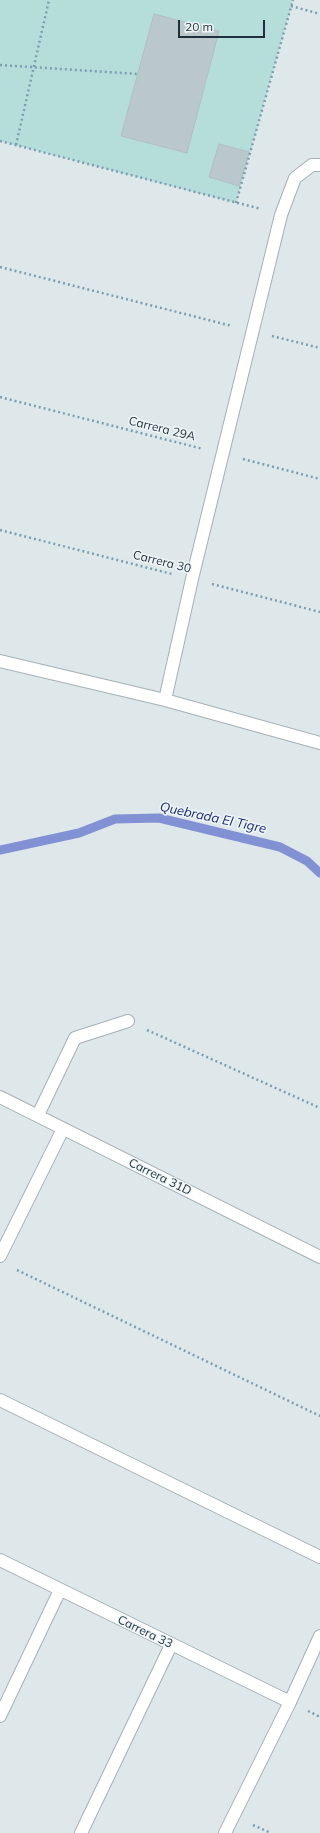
<!DOCTYPE html>
<style>
body{margin:0}
#map{position:relative;width:320px;height:1833px;overflow:hidden;background:#dee8ea;font-family:Mulish,sans-serif}
canvas{display:block}
.scale{position:absolute;left:178px;top:20px;width:87px;height:18px;box-sizing:border-box;border:2px solid #1f2f3b;border-top:0;padding-left:5px;font-size:12px;line-height:14px;white-space:nowrap;color:#1f2f3b;-webkit-text-stroke:3px #eef6f7;paint-order:stroke}
</style>
<div id="map">
<canvas width="320" height="1833"></canvas>
<div class="scale">20 m</div>
</div>
<script>
const g = document.querySelector('canvas').getContext('2d');
g.lineJoin = 'round';
function fill(path, color) { g.fillStyle = color; g.fill(path, 'evenodd'); }
const toPath = rows => new Path2D(rows.map(r => 'M' + r).join(''));
function trace(path, color, width, dash) { g.strokeStyle = color; g.lineWidth = width; g.lineCap = dash ? 'butt' : 'round'; g.setLineDash(dash || []); g.stroke(path); }
function drawText(font, color, halo, rows, align = 'center') {
  g.font = font + ' Mulish,sans-serif'; g.lineWidth = 3; g.setLineDash([]); g.textBaseline = 'middle'; g.strokeStyle = halo; g.fillStyle = color; for (const [text, x, y, turn = 0] of rows) {
    g.save(); g.translate(x, y); g.rotate((+turn || 0) * Math.PI / 180); g.textAlign = isNaN(turn) ? turn : align; if (halo) g.strokeText(text, 0, 0); g.fillText(text, 0, 0); g.restore();
  }
}
fill(toPath([
 [0,0,293,0,236,203,0,141]
]), '#b5ddda');
trace(toPath([
 [0,850,79,833,115,819,159,818,280,847,307,861,320,873]
]), '#8291d3', 9);
const building = toPath([
 [154,14,219,31,187,153,121,136,154,14],
 [219,144,249,152,239,186,209,177,219,144]
]);
fill(building, '#bac7cb');
trace(building, '#b0bfc4', 1);
const street = toPath([
 [0,661,165,700,320,743],
 [165,700,192,579,281,215,295,178,312,165,320,165],
 [0,1097,320,1257],
 [38,1115,75,1038,128,1021],
 [0,1256,63,1129],
 [0,1400,320,1557],
 [0,1560,290,1702],
 [0,1716,60,1590],
 [81,1833,171,1645],
 [225,1833,290,1702,320,1636]
]);
trace(street, '#a5b0b6', 14);
trace(toPath([
 [291,6,320,14],
 [0,65,138,74],
 [0,141,261,209],
 [16,145,49,0],
 [236,203,293,0],
 [0,267,232,326],
 [272,336,320,348],
 [0,397,203,449],
 [243,459,320,479],
 [0,530,172,574],
 [212,584,320,612],
 [147,1030,320,1108],
 [17,1270,320,1416],
 [308,1711,320,1717],
 [253,1825,271,1833]
]), '#7d9eb0', 2.5, [2, 3]);
trace(street, '#fff', 12);
drawText('12px', '#1f2f3b', '#eef6f7', [
 ["Carrera 29A",162,429,14],
 ["Carrera 30",162,562,14],
 ["Carrera 31D",160,1177,26],
 ["Carrera 33",145,1632,26]
]);
drawText('italic 13px', '#172778', '#eef6f7', [
 ["Quebrada El Tigre",213,818,12]
]);
</script>
